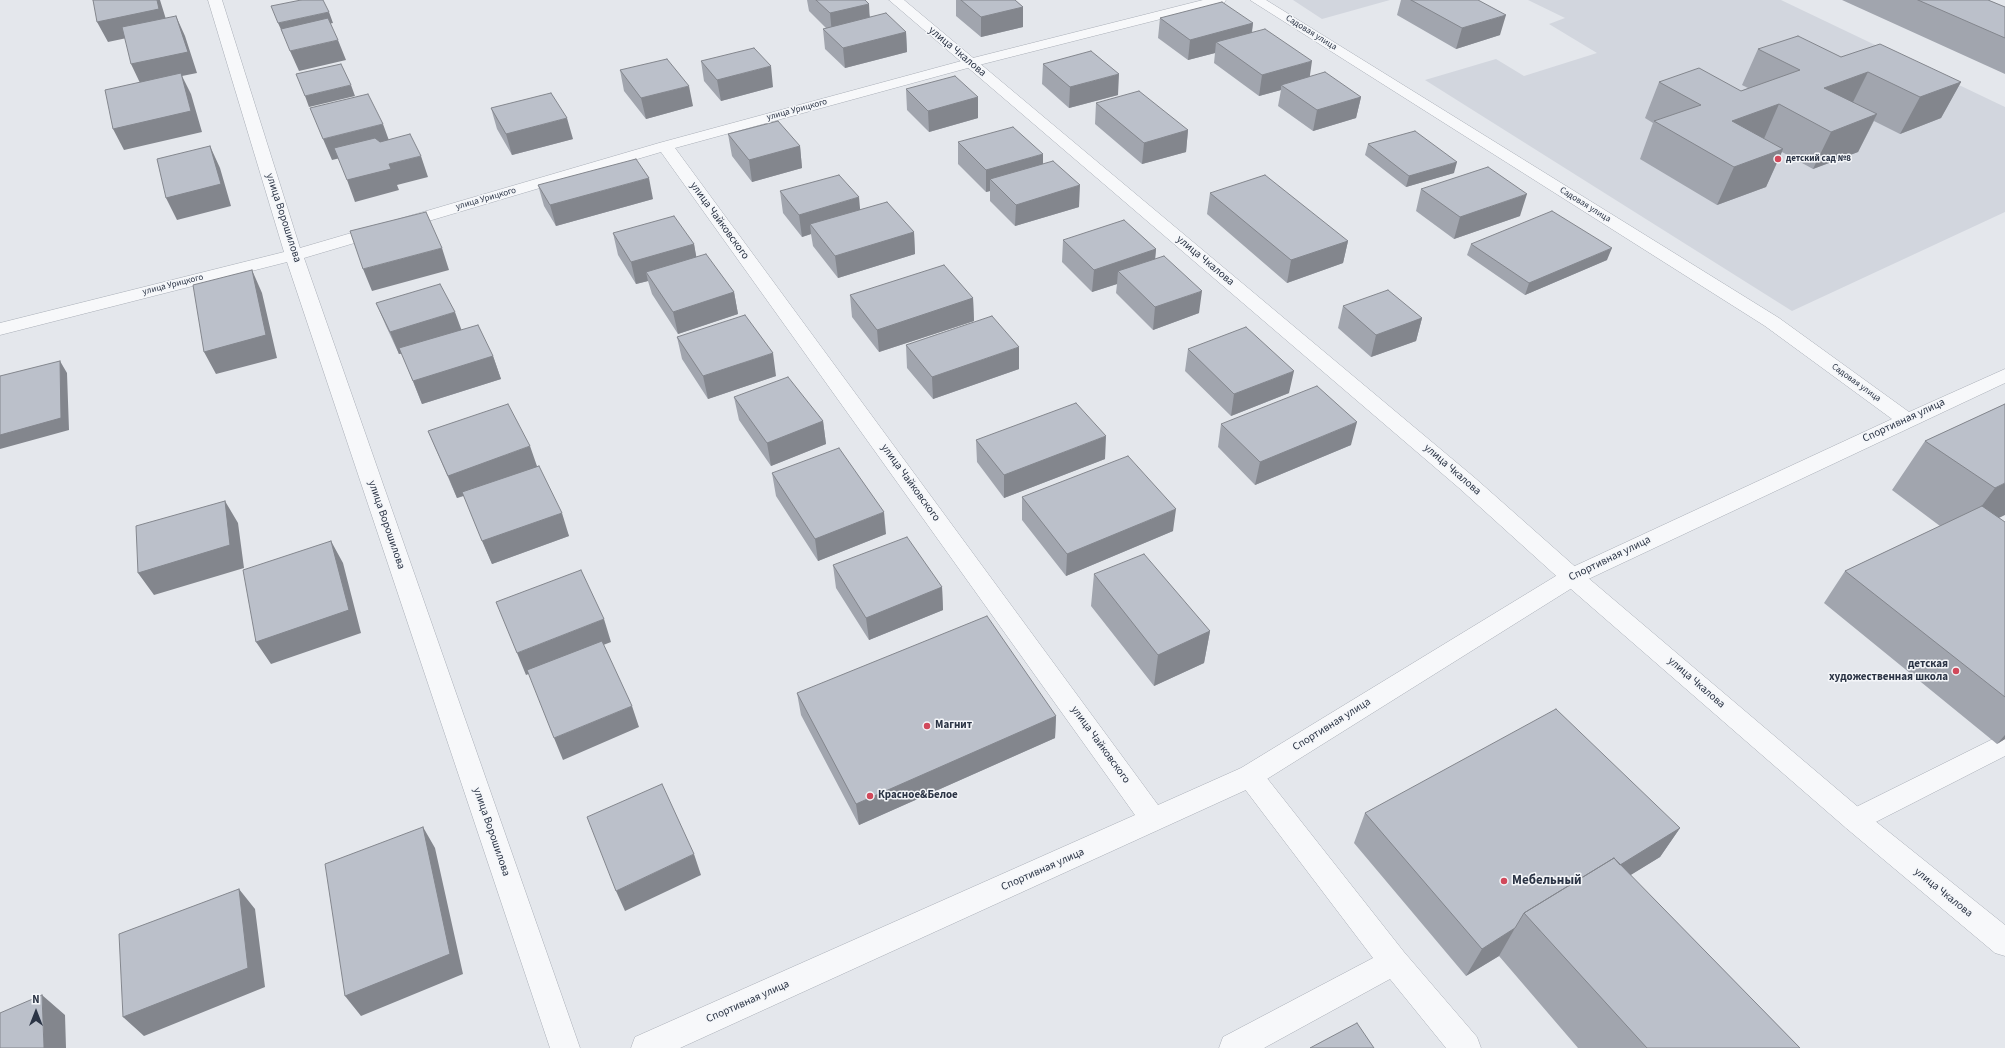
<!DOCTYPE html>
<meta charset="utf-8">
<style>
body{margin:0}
#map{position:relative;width:2005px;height:1048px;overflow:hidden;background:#e4e7ec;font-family:"Source Sans 3",sans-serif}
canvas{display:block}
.north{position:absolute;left:16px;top:992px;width:40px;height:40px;-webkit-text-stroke:3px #f4f6f9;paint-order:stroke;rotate:0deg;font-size:11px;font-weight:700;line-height:16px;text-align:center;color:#2b3445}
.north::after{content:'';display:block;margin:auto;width:14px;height:18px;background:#2b3445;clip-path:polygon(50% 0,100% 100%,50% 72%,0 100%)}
</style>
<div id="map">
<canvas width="2005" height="1048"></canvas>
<div class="north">N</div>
</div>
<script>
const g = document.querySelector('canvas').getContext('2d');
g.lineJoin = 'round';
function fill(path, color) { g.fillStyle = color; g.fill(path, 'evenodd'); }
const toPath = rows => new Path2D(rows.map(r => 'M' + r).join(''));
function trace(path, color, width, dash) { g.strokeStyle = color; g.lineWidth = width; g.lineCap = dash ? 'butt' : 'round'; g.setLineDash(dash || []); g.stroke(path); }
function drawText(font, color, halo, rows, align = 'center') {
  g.font = font + ' "Source Sans 3",sans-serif'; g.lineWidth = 3; g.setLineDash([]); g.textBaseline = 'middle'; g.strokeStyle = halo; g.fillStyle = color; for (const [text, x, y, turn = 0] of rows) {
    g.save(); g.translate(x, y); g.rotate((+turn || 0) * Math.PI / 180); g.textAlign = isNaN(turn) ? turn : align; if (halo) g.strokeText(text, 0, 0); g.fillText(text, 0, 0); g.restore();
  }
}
fill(toPath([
 [1293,0,1390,0,1322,19],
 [1528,0,1781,0,2005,107,2005,212,1792,311,1425,80,1496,59,1524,76,1597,53,1549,24,1565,18]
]), '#d2d6de');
const service = toPath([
 [2005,733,2005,756,1864,828,1855,832,1846,828,1842,820,1846,812,2005,733],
 [1250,765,1259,768,1404,952,1477,1037,1481,1048,1446,1048,1390,979,1264,1048,1219,1048,1223,1037,1373,958,1241,784,1237,776,1241,768,1250,765]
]);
const minor = toPath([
 [208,0,222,0,300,248,659,143,965,60,1203,0,1226,0,1224,3,975,66,675,148,1158,805,1241,768,1564,571,1892,419,1765,326,1250,0,1266,0,1779,318,1909,412,2005,369,2005,383,1580,583,1259,784,680,1048,631,1048,635,1037,1135,815,661,152,304,258,580,1048,550,1048,287,262,0,335,0,323,284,252,208,0]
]);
const tertiary = toPath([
 [889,0,904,0,1475,478,1580,571,1864,812,2005,925,2005,956,1995,953,1846,828,1564,583,1459,488,889,0]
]);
trace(service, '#a9aeb7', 1);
trace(minor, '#a9aeb7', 1);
trace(tertiary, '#a9aeb7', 1);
fill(service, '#f7f8fa');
fill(minor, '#f7f8fa');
fill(tertiary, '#f7f8fa');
fill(toPath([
 [807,0,865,0,870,17,906,32,907,52,845,68,825,49,823,29,826,28,809,11],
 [956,0,1015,0,1023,7,1023,27,981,37,956,16],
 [1401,0,1478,0,1500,35,1456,49,1397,15],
 [1842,0,1988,0,2005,7,2005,74],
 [1160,18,1253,23,1252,33,1309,77,1361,97,1356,118,1313,131,1278,106,1281,90,1259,96,1214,63,1215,53,1188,60,1158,38],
 [1758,49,1841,57,1961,82,1941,118,1900,134,1874,121,1858,152,1813,169,1782,152,1766,187,1717,205,1640,159,1653,123,1645,118,1659,82,1741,91,1748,88,1742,85],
 [701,61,773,87,721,101,704,81],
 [1043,64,1118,95,1069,108,1042,84],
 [620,70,693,106,646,119,624,91],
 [906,89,978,97,978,118,929,132,907,110],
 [1096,103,1188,130,1186,152,1142,164,1095,124],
 [491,108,573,139,512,155,497,129],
 [728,134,800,146,802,168,752,182,732,156],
 [958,142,1043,164,1079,207,1015,226,990,201,990,191,986,192,958,164],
 [1368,144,1454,173,1406,187,1365,155],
 [538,185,653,199,556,226,544,206],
 [1421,189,1520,216,1454,239,1416,211],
 [780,191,860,210,914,232,915,254,838,278,813,246,811,234,802,237,783,213],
 [1210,193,1348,241,1343,263,1287,283,1207,214],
 [613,233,694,244,696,257,734,292,738,314,678,334,652,294,648,281,636,284,618,255],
 [1063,240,1156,249,1155,259,1199,313,1153,330,1116,293,1117,284,1092,292,1062,262],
 [1471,244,1607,260,1525,295,1467,255],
 [850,295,973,298,974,321,879,352,852,317],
 [376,303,461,330,493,356,501,379,422,404,402,354,399,354,386,326],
 [1343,306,1422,318,1416,341,1371,357,1338,328],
 [677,337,776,376,708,399,682,359],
 [906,345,1019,369,933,399,907,368],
 [1188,349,1289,393,1231,416,1185,371],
 [734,397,823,421,826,444,771,466,739,420],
 [2005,404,1999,518,2005,522,2005,739,1997,744,1824,603,1845,571,1940,526,1892,490,1925,441],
 [1221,424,1351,445,1255,485,1218,447],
 [428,431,537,466,569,536,492,564,464,496,457,498],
 [976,440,1105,459,1004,498,977,462],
 [772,473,886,534,818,561,776,496],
 [1022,497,1173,531,1066,576,1022,520],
 [833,565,942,587,943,610,869,640,836,588],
 [1094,574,1210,631,1204,663,1154,686,1091,606],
 [797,693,1056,716,1055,738,859,825,801,715],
 [1365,813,1680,828,1660,857,1630,875,1800,1048,1578,1048,1499,956,1466,976,1354,843]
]), '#a1a5ae');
fill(toPath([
 [157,0,160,0,169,29,108,42,97,22],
 [869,4,870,24,832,34,830,13],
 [1023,7,1023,27,981,37,981,17],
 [329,12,333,23,283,34,278,23],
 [1506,15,1500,35,1456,49,1462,28],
 [176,16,185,36,197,73,182,76,191,94,202,132,124,150,113,129,141,85,131,64],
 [1253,23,1250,43,1216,42,1215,53,1188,60,1190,40],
 [906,32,907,52,845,68,843,48],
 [338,40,346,60,299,71,290,51],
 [1312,61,1309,82,1281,85,1281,90,1259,96,1262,75],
 [771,66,773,87,721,101,717,80],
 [1868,72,1850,108,1824,88],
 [1119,74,1118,95,1069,108,1070,87],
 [1961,82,1941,118,1900,134,1920,97],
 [351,85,355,96,309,107,305,96],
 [689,86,693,106,646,119,641,98],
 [978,97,978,118,929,132,928,111],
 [1361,97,1356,118,1313,131,1317,110],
 [1779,104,1763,141,1732,121],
 [1877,114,1858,152,1813,169,1831,132],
 [567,118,573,139,512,155,506,134],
 [383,124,391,146,332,160,323,139],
 [1188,130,1186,152,1142,164,1144,143],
 [210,146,220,168,231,206,177,220,166,198],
 [800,146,802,168,752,182,749,160],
 [1783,149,1766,187,1717,205,1734,167],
 [1043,154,1043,175,990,179,990,191,986,192,986,170],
 [421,156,428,177,397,185,399,190,355,202,347,180,389,164],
 [1457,162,1454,173,1406,187,1409,176],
 [649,178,653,199,556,226,550,205],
 [1080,185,1079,207,1015,226,1016,205],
 [1527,194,1520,216,1454,239,1460,217],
 [859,197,861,219,810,224,811,234,802,237,799,215],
 [914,232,915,254,838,278,835,256],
 [1348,241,1343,263,1287,283,1291,260],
 [694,244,698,266,646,272,648,281,636,284,631,262],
 [442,248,449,270,372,291,363,269],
 [1612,248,1607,260,1525,295,1529,283],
 [1156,249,1154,271,1118,271,1117,284,1092,292,1094,270],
 [252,270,262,293,277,358,216,374,204,352],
 [1202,291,1199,313,1153,330,1155,307],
 [734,292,738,314,678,334,673,312],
 [973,298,974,321,879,352,877,330],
 [455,312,463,334,399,354,390,332],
 [1422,318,1416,341,1371,357,1376,335],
 [1019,347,1019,369,933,399,932,377],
 [773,353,776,376,708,399,703,376],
 [493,356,501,379,422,404,413,381],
 [60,361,67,373,69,430,0,449,0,435],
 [1294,371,1289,393,1231,416,1234,394],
 [823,421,826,444,771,466,767,443],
 [1357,422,1351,445,1255,485,1260,462],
 [1106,436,1105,459,1004,498,1004,475],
 [530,446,538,469,457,498,448,476],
 [2005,483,2005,515,1958,538,1995,488],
 [225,501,238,523,244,568,154,595,138,573],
 [1176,509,1173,531,1066,576,1067,554],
 [884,512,886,534,818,561,815,539],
 [562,513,569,536,492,564,482,541],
 [331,541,343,563,361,633,271,664,256,642],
 [942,587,943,610,869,640,866,618],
 [604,619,611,642,526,675,517,653],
 [1210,631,1204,663,1154,686,1158,655],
 [632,706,639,727,563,760,554,738],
 [1056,716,1055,738,859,825,856,804],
 [2005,735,2005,739,1997,744],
 [423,827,435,848,463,974,361,1016,345,996],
 [1680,828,1660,857,1540,931,1530,919],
 [694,854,701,875,625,911,616,891],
 [239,889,255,909,265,987,144,1036,123,1017],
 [1515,928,1499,956,1466,976,1482,949],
 [42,995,65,1015,66,1048,44,1048]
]), '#83868d');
const building = toPath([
 [93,0,157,0,159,9,97,22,93,0],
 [301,0,323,0,329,12,278,23,271,6,301,0],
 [816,0,865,0,869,4,830,13,816,0],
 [961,0,1015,0,1023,7,981,17,961,0],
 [1411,0,1478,0,1506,15,1462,28,1411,0],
 [1918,0,1988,0,2005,7,2005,38,1918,0],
 [1222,2,1253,23,1190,40,1160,18,1222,2],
 [886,13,906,32,843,48,823,29,886,13],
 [176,16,188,52,131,64,122,27,176,16],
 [328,18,338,40,290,51,281,29,328,18],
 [1265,29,1312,61,1262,75,1216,42,1265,29],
 [1798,36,1841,57,1880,44,1961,82,1920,97,1868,72,1824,88,1877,114,1831,132,1779,104,1732,121,1783,149,1734,167,1654,121,1701,105,1659,82,1699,68,1741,91,1800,70,1758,49,1798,36],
 [754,48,771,66,717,80,701,61,754,48],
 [1091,51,1119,74,1070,87,1043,64,1091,51],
 [667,59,689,86,641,98,620,70,667,59],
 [341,64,351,85,305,96,296,74,341,64],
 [1325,72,1361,97,1317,110,1281,85,1325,72],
 [181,73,191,111,113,129,105,90,181,73],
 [955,76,978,97,928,111,906,89,955,76],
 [1139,91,1188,130,1144,143,1096,103,1139,91],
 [551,93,567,118,506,134,491,108,551,93],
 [368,94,383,124,323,139,310,108,368,94],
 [778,121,800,146,749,160,728,134,778,121],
 [1013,127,1043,154,986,170,958,142,1013,127],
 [1415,131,1457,162,1409,176,1368,144,1415,131],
 [410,134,421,156,389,164,391,169,347,180,334,148,375,138,380,142,410,134],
 [210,146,221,184,166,198,157,159,210,146],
 [636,159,649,178,550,205,538,185,636,159],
 [1053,161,1080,185,1016,205,990,179,1053,161],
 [1488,167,1527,194,1460,217,1421,189,1488,167],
 [839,175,859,197,799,215,780,191,839,175],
 [1265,175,1348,241,1291,260,1210,193,1265,175],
 [887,202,914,232,835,256,810,224,887,202],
 [1552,211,1612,248,1529,283,1471,244,1552,211],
 [426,212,442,248,363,269,350,231,426,212],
 [674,216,694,244,631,262,613,233,674,216],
 [1124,220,1156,249,1094,270,1063,240,1124,220],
 [706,254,734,292,673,312,646,272,706,254],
 [1164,256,1202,291,1155,307,1118,271,1164,256],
 [944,265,973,298,877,330,850,295,944,265],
 [252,270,266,335,204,352,193,285,252,270],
 [440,284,455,312,390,332,376,303,440,284],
 [1388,290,1422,318,1376,335,1343,306,1388,290],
 [745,315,773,353,703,376,677,337,745,315],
 [992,316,1019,347,932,377,906,345,992,316],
 [478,325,493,356,413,381,399,348,478,325],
 [1246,327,1294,371,1234,394,1188,349,1246,327],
 [60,361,61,418,0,435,0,376,60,361],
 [788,377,823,421,767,443,734,397,788,377],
 [1317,386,1357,422,1260,462,1221,424,1317,386],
 [1076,403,1106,436,1004,475,976,440,1076,403],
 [508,404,530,446,448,476,428,431,508,404],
 [2005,404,2005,483,1995,488,1925,441,2005,404],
 [839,448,884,512,815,539,772,473,839,448],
 [1128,456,1176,509,1067,554,1022,497,1128,456],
 [539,466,562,513,482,541,462,492,539,466],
 [225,501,230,545,138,573,136,526,225,501],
 [1982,506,2005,522,2005,697,1845,571,1982,506],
 [907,537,942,587,866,618,833,565,907,537],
 [331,541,349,610,256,642,243,570,331,541],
 [1144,554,1210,631,1158,655,1094,574,1144,554],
 [581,570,604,619,517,653,496,602,581,570],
 [987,616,1056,716,856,804,797,693,987,616],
 [602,641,632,706,554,738,527,670,602,641],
 [1556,709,1680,828,1620,865,1614,858,1524,913,1515,928,1482,949,1365,813,1556,709],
 [662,784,694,854,616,891,587,817,662,784],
 [423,827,450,954,345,996,325,864,423,827],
 [1614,858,1800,1048,1647,1048,1524,913,1614,858],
 [239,889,248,968,123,1017,119,934,239,889],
 [42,995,44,1048,0,1048,0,1013,42,995],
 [1357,1023,1374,1048,1310,1048,1357,1023]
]);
fill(building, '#bbc0ca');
trace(building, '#83868d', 1);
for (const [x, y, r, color] of [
 [1778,159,4,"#d1495b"],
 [1956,671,4,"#d1495b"],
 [927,726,4,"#d1495b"],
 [870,796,4,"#d1495b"],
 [1504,881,4,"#d1495b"]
]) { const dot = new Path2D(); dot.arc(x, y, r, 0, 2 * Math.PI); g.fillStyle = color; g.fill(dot); trace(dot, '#f4f6f9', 1.5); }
drawText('9px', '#2b3445', '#f4f6f9', [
 ["Садовая улица",1311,33,32],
 ["улица Урицкого",797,110,-15],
 ["улица Урицкого",486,199,-16],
 ["Садовая улица",1585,205,32],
 ["улица Урицкого",173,285,-14],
 ["Садовая улица",1856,383,36]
]);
drawText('bold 9px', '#2b3445', '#f4f6f9', [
 ["детский сад №8",1786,159]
], 'left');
drawText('11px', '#2b3445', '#f4f6f9', [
 ["улица Чкалова",957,52,40],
 ["улица Ворошилова",283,218,72],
 ["улица Чайковского",719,221,54],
 ["улица Чкалова",1205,261,40],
 ["Спортивная улица",1904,421,-25],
 ["улица Чкалова",1452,470,41],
 ["улица Чайковского",910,483,54],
 ["улица Ворошилова",386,525,71],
 ["Спортивная улица",1610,559,-26],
 ["улица Чкалова",1696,683,41],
 ["Спортивная улица",1332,725,-32],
 ["улица Чайковского",1100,745,54],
 ["улица Ворошилова",491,832,71],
 ["Спортивная улица",1043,870,-24],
 ["улица Чкалова",1943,893,39],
 ["Спортивная улица",748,1002,-24]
]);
drawText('bold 11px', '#2b3445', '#f4f6f9', [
 ["детская",1948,665,"right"],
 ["художественная школа",1948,678,"right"],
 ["Магнит",935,726],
 ["Красное&Белое",878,796]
], 'left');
drawText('bold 13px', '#2b3445', '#f4f6f9', [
 ["Мебельный",1512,881]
], 'left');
</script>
